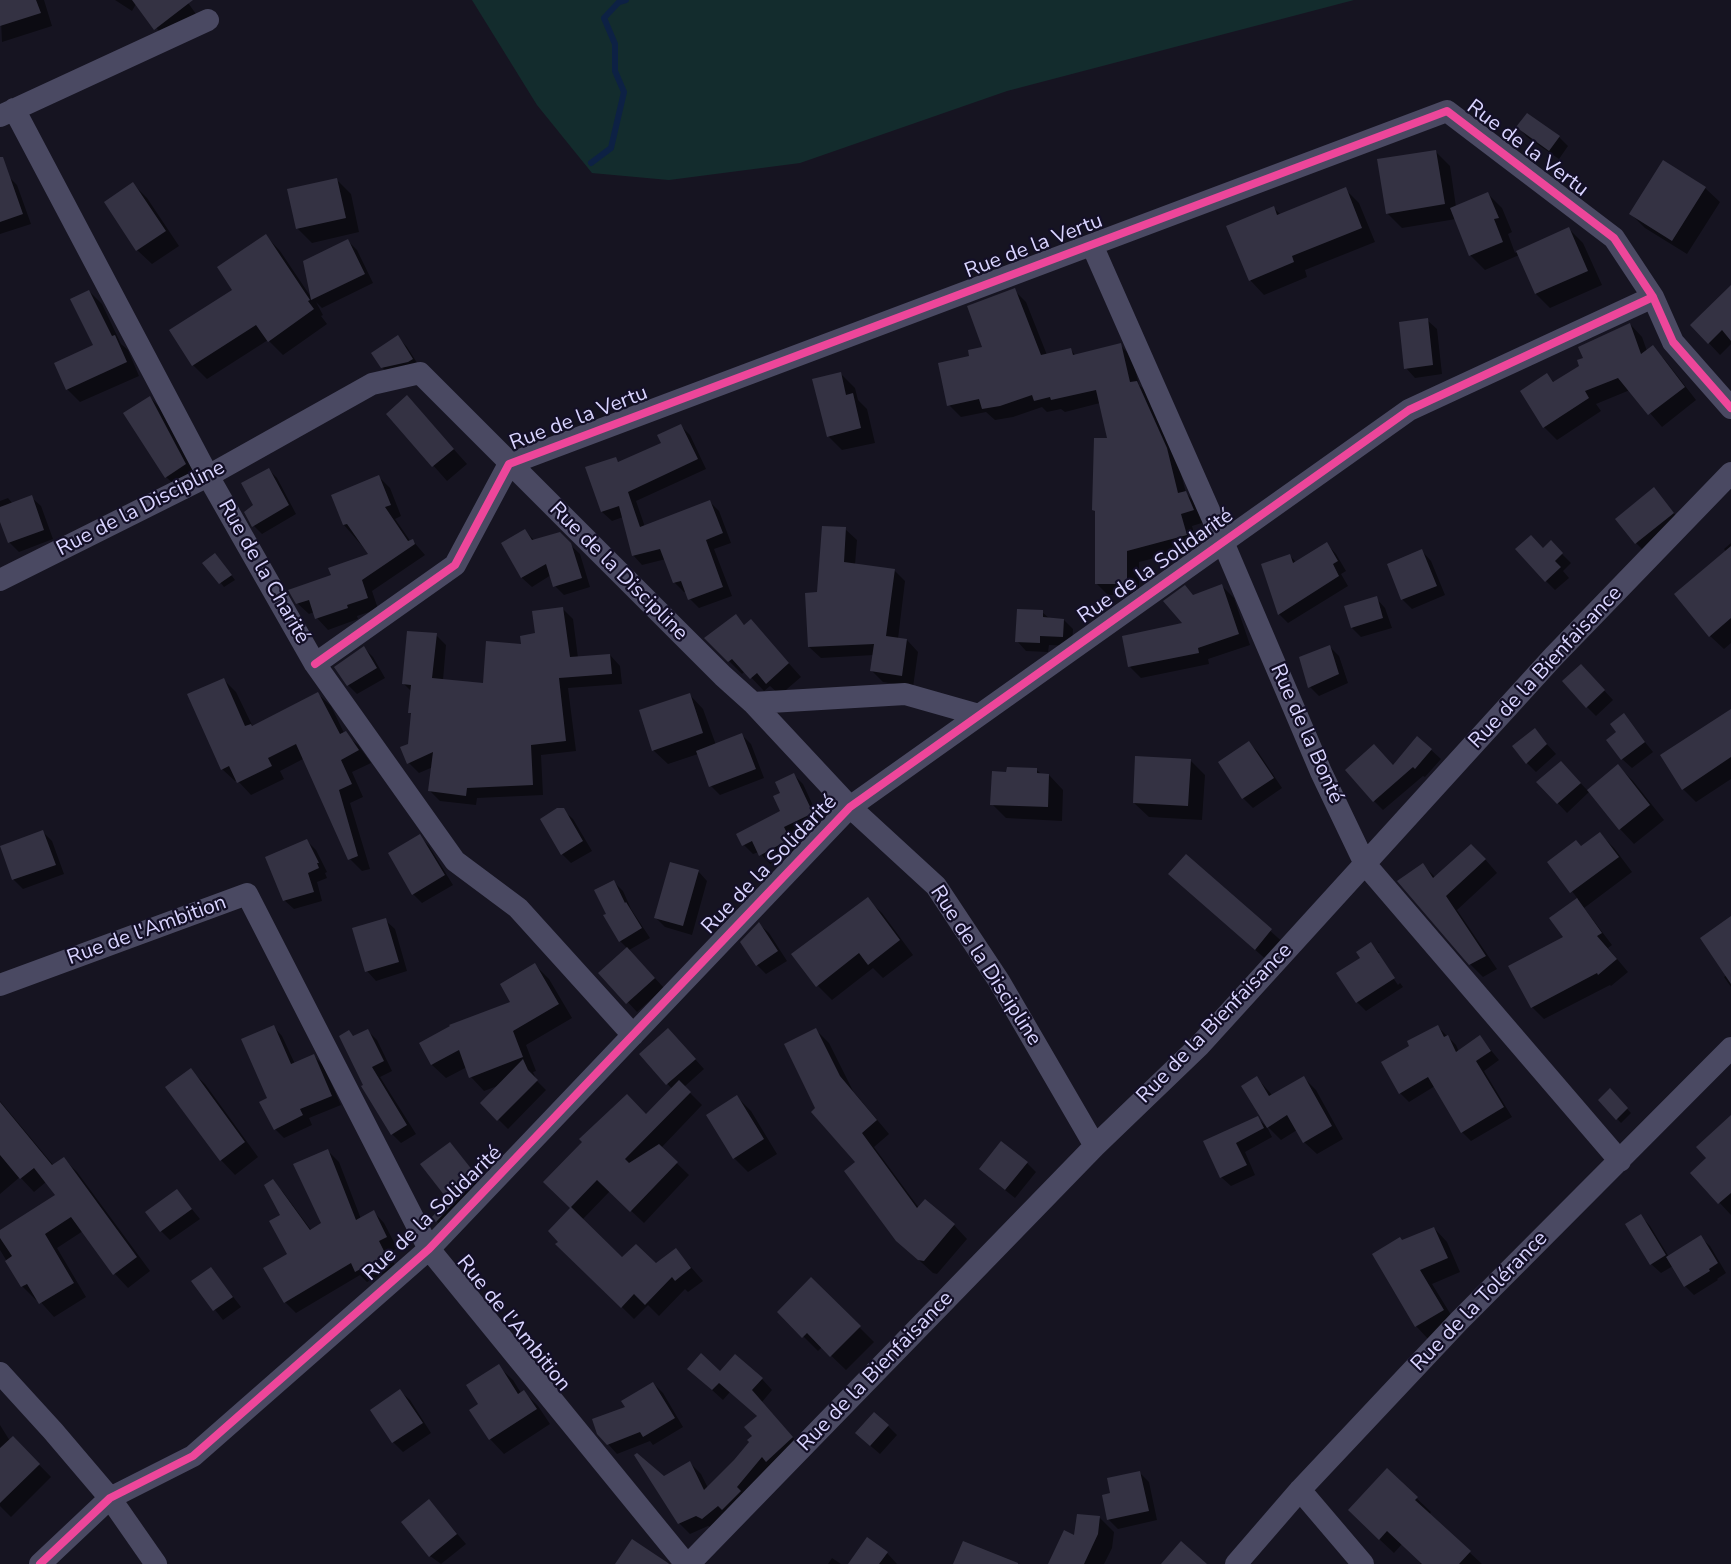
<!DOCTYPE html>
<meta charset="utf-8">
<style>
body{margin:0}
canvas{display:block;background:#161421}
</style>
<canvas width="1731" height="1564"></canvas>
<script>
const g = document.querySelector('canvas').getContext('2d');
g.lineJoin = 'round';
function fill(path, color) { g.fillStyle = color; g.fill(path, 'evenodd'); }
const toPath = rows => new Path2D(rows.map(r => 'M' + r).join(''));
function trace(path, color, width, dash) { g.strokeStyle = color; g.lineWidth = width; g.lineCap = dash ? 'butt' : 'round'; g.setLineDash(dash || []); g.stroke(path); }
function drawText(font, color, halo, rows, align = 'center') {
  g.font = font + ' "Nunito Sans",sans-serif'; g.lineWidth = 4.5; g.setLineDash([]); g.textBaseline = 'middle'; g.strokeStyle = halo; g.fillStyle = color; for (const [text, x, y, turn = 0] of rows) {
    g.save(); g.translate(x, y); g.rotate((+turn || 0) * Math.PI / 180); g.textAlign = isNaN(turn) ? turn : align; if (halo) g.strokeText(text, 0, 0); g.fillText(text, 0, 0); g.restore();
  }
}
fill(toPath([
 [472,0,1354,0,1007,91,800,163,669,180,592,173,537,105]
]), '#132c2d');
fill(toPath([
 [0,0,44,0,52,26,2,42],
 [115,0,186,0,196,14,165,38,136,4,132,11],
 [1518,127,1559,137,1568,146,1559,159,1527,137],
 [1435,151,1450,166,1456,207,1488,194,1502,208,1512,232,1508,234,1515,253,1569,229,1583,243,1602,285,1550,308,1536,294,1519,255,1485,270,1470,255,1456,219,1402,228,1387,213],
 [8,176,17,185,31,224,0,234,0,179],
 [336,179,351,194,359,232,312,243,297,228],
 [133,184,147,198,179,246,152,264,137,250],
 [1705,188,1720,202,1687,254,1645,228,1631,214],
 [1345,189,1359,203,1375,242,1305,270,1307,277,1264,295,1250,280,1274,208,1281,215],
 [266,236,280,251,313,300,305,262,348,241,357,250,373,283,322,308,316,302,323,315,321,316,327,324,283,355,268,340,207,379,193,365],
 [1731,287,1731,344,1720,355,1692,325],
 [1014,290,1026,302,1047,355,1071,350,1076,356,1120,345,1132,357,1139,385,1149,394,1178,462,1186,493,1197,505,1205,522,1192,526,1198,547,1139,562,1139,595,1108,595,1096,583,1096,513,1094,510,1109,440,1100,403,1065,412,1061,409,1047,412,1042,407,1013,417,995,420,986,412,961,417,949,405,971,357,984,348],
 [89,291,102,304,121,344,128,350,139,376,80,402,67,389,95,346],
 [1427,320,1437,329,1442,374,1415,378,1406,368],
 [1630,324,1642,337,1647,351,1653,347,1665,360,1696,400,1662,427,1630,390,1596,404,1601,411,1557,440,1544,427,1547,375,1555,383,1581,366],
 [398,337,407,347,421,369,391,377,382,367],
 [840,373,855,388,858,400,867,409,875,443,842,450,828,436],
 [150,397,164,412,200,479,181,491,166,477],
 [407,397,467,464,447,481,388,414],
 [681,426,690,435,706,469,636,501,645,527,710,502,719,511,731,543,714,549,732,596,699,608,690,599,687,591,684,592,675,583,666,559,642,565,633,555,623,517,612,521,602,512,587,468,615,459,620,463,663,443],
 [269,470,277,478,296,514,262,534,254,526,255,506],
 [379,477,390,488,401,516,395,519,411,542,413,541,425,555,372,591,378,609,357,616,358,619,328,630,317,618,314,612,309,614,297,603,333,576,370,555,344,525],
 [1654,489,1682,523,1645,552,1636,543],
 [31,497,41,506,53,539,19,552,9,542,0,517,0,501,8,498,13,504],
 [845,529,857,540,855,565,894,570,905,581,898,639,907,640,918,652,913,687,883,682,872,671,874,655,821,658,809,647,818,594],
 [525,531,534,540,559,534,580,554,590,587,564,595,555,586,551,575,532,587,522,578,503,543],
 [1731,543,1731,643,1724,649,1710,636,1726,552,1724,549],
 [1327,544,1336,554,1346,571,1341,574,1348,586,1288,623,1279,614,1290,556,1296,562],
 [1543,550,1560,552,1571,563,1563,571,1569,578,1555,590,1546,581],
 [1422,551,1431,561,1445,595,1412,609,1402,599],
 [219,559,235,580,224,587,205,563],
 [1222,586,1234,598,1250,645,1208,659,1209,664,1141,678,1130,667,1184,624,1194,596],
 [1376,598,1385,608,1392,628,1361,637,1352,628],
 [563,609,573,619,578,658,610,655,620,666,622,684,568,688,576,751,541,755,543,795,477,798,476,805,440,801,430,791,433,767,419,773,409,763,413,715,410,713,412,692,404,684,436,635,446,645,443,680,484,684],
 [1042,612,1050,619,1064,620,1073,629,1072,646,1049,645,1048,652,1026,651,1017,641],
 [736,616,745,626,751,621,801,677,780,695,770,686,764,691,745,671,742,674,707,639],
 [1329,646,1339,656,1348,683,1319,696,1310,687],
 [364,648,373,657,385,678,357,694,348,685],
 [1590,675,1613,700,1596,716,1587,707],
 [224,680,236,692,253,727,318,694,331,706,344,733,358,745,371,763,352,772,363,797,350,803,370,869,362,871,350,859,305,758,280,771,284,779,251,795,237,780,235,781,222,769],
 [689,694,703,709,716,745,742,735,751,744,764,778,720,795,711,786,698,754,668,764,653,750],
 [1731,711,1731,779,1696,802,1683,789],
 [1623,715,1653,752,1632,768,1622,759,1618,733],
 [1534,730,1556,754,1536,772,1527,763],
 [1418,738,1441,759,1425,777,1423,776,1383,810,1374,801,1393,767],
 [1249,743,1258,752,1282,788,1253,808,1243,798,1220,762],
 [1190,760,1205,775,1202,820,1149,817,1134,803],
 [1618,766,1633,781,1664,820,1634,844,1620,829,1590,791,1567,813,1538,782,1570,772,1588,791],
 [1036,769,1042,775,1049,775,1063,790,1062,821,1006,818,992,804,1008,774],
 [793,774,803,784,821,823,792,836,798,849,770,864,759,852,753,854,744,845,782,811,782,794],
 [563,810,573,819,592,851,571,863,562,854],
 [43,832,52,841,64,874,23,889,13,879],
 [1600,834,1614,848,1632,872,1584,908,1612,945,1608,948,1628,972,1611,986,1610,985,1544,1019,1532,1007,1565,938,1551,919,1578,899,1549,862,1582,848],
 [419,836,429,846,453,885,422,903,413,894],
 [307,841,316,850,327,872,325,873,327,878,317,882,322,901,294,909,284,900],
 [1186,856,1286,945,1270,963,1170,874],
 [1484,858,1497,873,1457,910,1497,969,1483,977,1470,964,1423,865,1436,878],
 [698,871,707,881,692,935,665,927,656,918],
 [614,882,623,891,631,909,650,938,629,950,664,988,637,1012,601,973,628,949,620,941,608,915],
 [867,899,882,913,913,955,883,978,873,968,832,1000,818,986],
 [1731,918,1731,987,1724,977,1727,975],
 [385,920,395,929,407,971,376,981,367,971],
 [759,924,769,933,787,961,766,974,757,965],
 [1371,944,1380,953,1376,953,1398,985,1400,983,1403,987,1366,1011,1357,1002,1362,958],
 [535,965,549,979,572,1018,526,1045,536,1071,533,1072,537,1081,546,1090,508,1129,482,1103,500,1085,484,1091,471,1077,467,1067,446,1078,432,1065,512,1002],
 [273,1026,282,1036,295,1064,314,1056,323,1065,341,1105,309,1118,312,1125,284,1138,275,1129,269,1098],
 [1438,1027,1456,1045,1459,1052,1480,1037,1499,1060,1484,1071,1512,1117,1471,1141,1462,1132,1435,1086,1409,1102,1400,1093,1411,1047],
 [816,1030,829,1043,853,1091,889,1134,874,1147,919,1208,954,1225,967,1239,937,1274,933,1273,897,1240,858,1163],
 [368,1031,377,1040,392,1071,380,1077,416,1134,401,1143,392,1134,365,1085,354,1037],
 [677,1039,704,1069,684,1087,702,1105,661,1148,689,1175,644,1223,610,1191,582,1220,622,1259,656,1265,676,1250,703,1281,688,1292,685,1289,659,1316,648,1305,634,1319,558,1244,572,1208,545,1182,646,1116,672,1089,641,1054],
 [190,1070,205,1084,258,1157,235,1175,221,1160,167,1087],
 [1257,1078,1272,1095,1304,1078,1316,1090,1343,1139,1317,1154,1304,1142,1297,1130,1281,1140,1267,1126],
 [1610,1091,1631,1113,1621,1123,1600,1100],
 [737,1097,751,1111,777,1154,748,1172,734,1158],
 [0,1101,54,1166,64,1159,77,1172,150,1271,128,1288,115,1274,83,1231,57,1248,86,1297,54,1317,38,1299,36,1300,22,1286,0,1250,0,1232,57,1196,46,1182,34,1192,20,1177,0,1194],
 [1731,1117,1731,1215,1692,1173,1708,1158],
 [1257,1118,1267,1127,1272,1137,1245,1152,1255,1175,1231,1186,1221,1177,1205,1142],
 [450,1143,485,1186,446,1230,433,1218,450,1200],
 [328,1151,339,1162,361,1219,374,1212,384,1223,397,1248,389,1253,396,1267,367,1282,360,1275,296,1313,285,1302,265,1269,289,1254,282,1215,272,1181,283,1192,311,1230,322,1224],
 [1027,1163,1036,1172,1015,1198,990,1178],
 [177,1191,200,1219,170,1240,161,1231],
 [1641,1216,1650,1226,1669,1257,1700,1237,1710,1246,1726,1273,1717,1279,1718,1280,1694,1295,1685,1286,1673,1266,1661,1273,1651,1264],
 [1434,1228,1447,1242,1460,1272,1432,1284,1456,1323,1429,1340,1416,1326,1403,1241],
 [211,1268,241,1307,223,1320,193,1282],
 [811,1279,874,1342,846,1370,822,1347,818,1351,779,1312],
 [498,1366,513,1380,521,1393,524,1392,538,1406,550,1424,504,1454,490,1439,471,1411,480,1405],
 [720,1373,762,1379,772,1390,762,1402,803,1449,714,1529,708,1526,690,1534,679,1523,664,1477,690,1463,701,1474,708,1488,735,1461,754,1436,758,1417,730,1392,723,1400,700,1379],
 [653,1383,663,1393,683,1427,653,1445,650,1441,617,1454,608,1444,627,1407],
 [400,1391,410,1400,431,1433,403,1452,393,1442,372,1410],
 [0,1425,10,1441,13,1438,51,1477,11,1517,0,1506],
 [888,1426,897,1435,880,1454,866,1442],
 [1387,1470,1431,1512,1429,1515,1482,1564,1420,1564,1421,1562,1402,1544,1394,1553,1364,1525],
 [1139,1472,1149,1482,1157,1520,1118,1529,1109,1520,1104,1496,1112,1494],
 [429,1501,466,1544,441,1564,430,1556,403,1522],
 [1100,1518,1114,1532,1112,1548,1104,1564,1050,1564,1076,1538],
 [887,1553,897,1564,850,1564],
 [832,1558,841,1564,828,1564]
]), '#0007');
trace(toPath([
 [591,163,611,148,624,92,615,71,615,44,604,18,619,2,626,0]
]), '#0d2144', 6);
fill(toPath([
 [0,0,36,0,41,13,0,26],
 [132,0,193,0,154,30],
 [1527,113,1560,136,1549,151,1516,127],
 [1436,150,1445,204,1386,214,1377,159],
 [0,157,3,157,23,214,0,222],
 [1663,160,1706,187,1672,241,1629,214],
 [337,178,346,218,296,229,287,189],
 [133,182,166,231,136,251,104,202],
 [1346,187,1362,228,1292,256,1294,262,1249,281,1226,226,1274,206,1277,215],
 [1488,192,1499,218,1494,219,1503,242,1469,256,1450,208],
 [1569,227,1588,271,1535,294,1516,251],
 [266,234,310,300,308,301,314,309,268,342,256,325,192,366,169,330,232,290,217,267],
 [348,239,365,274,311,300,303,261],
 [1731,285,1731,341,1722,330,1708,344,1690,325],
 [1015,288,1041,355,1071,348,1073,355,1121,343,1130,382,1137,381,1167,448,1178,493,1186,491,1194,510,1181,514,1187,535,1127,551,1127,584,1095,584,1095,511,1092,510,1094,438,1107,438,1096,390,1051,400,1050,397,1034,401,1032,395,1000,406,982,409,979,399,947,406,938,363,969,356,968,350,982,347,967,306],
 [89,290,112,336,115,335,127,362,66,390,54,363,93,345,70,299],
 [1428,318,1433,365,1404,369,1399,322],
 [1630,323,1641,354,1653,345,1685,387,1648,415,1618,378,1585,391,1589,398,1543,428,1520,391,1547,373,1553,382,1579,366,1577,360,1583,358,1578,347],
 [398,335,413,359,408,362,381,368,371,353],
 [841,372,846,395,853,393,861,428,827,437,812,379],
 [407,395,454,449,432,467,386,414],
 [150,396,186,464,165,478,123,413],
 [681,424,698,459,628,492,640,527,710,500,723,533,706,540,723,587,688,600,681,581,673,583,660,549,632,556,619,506,601,512,585,467,616,457,618,462,661,443,657,435],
 [269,468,289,505,252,527,244,512,253,505,241,483],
 [379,475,391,505,385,507,408,541,413,539,415,544,362,580,368,598,347,605,348,608,315,619,309,600,296,604,288,590,331,575,328,568,368,554,347,524,343,525,331,495],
 [1654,487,1674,513,1635,544,1615,519],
 [32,495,44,530,8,543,0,522,0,507],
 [822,526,846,527,844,562,895,569,886,636,907,639,902,676,870,671,874,644,808,647,805,593,817,592],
 [525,529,532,540,560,532,571,543,582,578,553,587,546,564,521,578,501,543],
 [1531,535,1543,548,1551,540,1563,553,1555,561,1561,567,1545,582,1515,549],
 [1327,542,1338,561,1333,564,1339,576,1278,615,1261,564,1290,554,1293,563],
 [1731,546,1731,618,1709,637,1674,594],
 [1422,549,1437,586,1401,600,1387,564],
 [215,553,232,575,219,584,202,563],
 [1222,584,1239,634,1198,648,1199,653,1128,667,1122,636,1182,623,1163,601,1185,585,1193,595],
 [1377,596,1383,618,1351,628,1344,606],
 [563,607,570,657,610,654,612,674,559,678,566,741,531,745,533,785,467,788,466,796,428,791,433,752,407,764,400,747,408,744,411,713,408,713,411,685,402,684,407,631,437,633,432,678,483,683,486,641,521,644,520,636,535,633,532,611],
 [1017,609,1043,610,1043,617,1064,619,1063,637,1040,636,1040,643,1015,642],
 [736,614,744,625,751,619,789,663,766,684,757,673,750,679,732,659,728,662,704,638],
 [1330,645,1339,674,1308,688,1299,657],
 [364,646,377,668,347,686,334,667],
 [1581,664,1605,690,1586,708,1562,681],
 [224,678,245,726,251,724,252,726,318,692,340,734,346,731,359,750,341,760,352,784,339,790,358,856,348,860,296,744,268,758,272,766,237,783,229,766,221,770,187,694],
 [690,693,703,733,652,751,639,710],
 [1731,709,1731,757,1682,790,1660,755],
 [1624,713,1645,742,1621,760,1606,740,1616,732,1610,724],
 [1535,728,1547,744,1526,764,1512,746],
 [742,733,756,769,709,787,696,751],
 [1417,736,1432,749,1415,769,1413,767,1373,802,1345,770,1374,744,1393,765],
 [1249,741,1274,778,1242,799,1218,762],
 [1135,756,1191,759,1188,806,1133,803],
 [1561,761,1581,783,1557,804,1536,782],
 [1618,764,1650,805,1619,830,1587,790],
 [1007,767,1037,768,1037,773,1049,774,1048,807,990,805,992,771,1006,772],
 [794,773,813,813,784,827,790,839,759,856,752,841,742,846,736,834,780,811,773,796,780,793,775,782],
 [557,808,564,808,583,841,561,855,540,819],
 [43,830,56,865,12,880,0,846],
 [1600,832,1619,857,1570,893,1547,862,1576,840,1581,846],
 [420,834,445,875,412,895,388,853],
 [307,839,319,863,317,863,319,868,308,873,314,892,283,901,265,857],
 [1471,844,1486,859,1446,896,1486,956,1469,965,1397,881,1423,863,1433,878],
 [1186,854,1272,929,1255,950,1168,874],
 [670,862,699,870,683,926,654,918],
 [614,880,625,903,626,902,642,928,619,942,603,915,606,914,594,890],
 [868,897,900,940,868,965,859,953,816,987,791,954],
 [1577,898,1602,933,1597,936,1617,959,1598,975,1597,973,1531,1008,1508,966,1563,937,1549,918],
 [1731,916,1731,984,1700,938],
 [386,918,399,962,365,972,352,928],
 [759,922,778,951,756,966,740,942],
 [1371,942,1395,978,1356,1003,1336,973,1360,958,1356,952],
 [627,947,655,978,626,1004,598,973],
 [535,963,559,1004,513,1031,523,1057,469,1078,459,1050,431,1065,419,1043,450,1026,449,1025,510,1002,500,984],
 [274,1025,291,1064,314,1054,332,1096,300,1109,303,1115,274,1130,259,1102,267,1098,241,1039],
 [1438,1025,1444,1037,1448,1035,1456,1052,1480,1035,1491,1051,1476,1061,1504,1107,1461,1133,1428,1077,1399,1094,1381,1062,1409,1046,1407,1041],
 [668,1028,696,1059,666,1085,639,1054],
 [816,1028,840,1076,877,1120,862,1133,917,1208,925,1199,955,1224,924,1261,918,1260,896,1241,844,1171,855,1162,811,1112,815,1108,784,1044],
 [368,1029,384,1061,372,1067,407,1125,391,1135,361,1086,363,1085,339,1036,349,1030,353,1036],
 [523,1059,528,1070,538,1080,497,1121,480,1103],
 [191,1068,245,1142,220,1161,165,1087],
 [1257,1076,1269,1096,1304,1076,1332,1126,1303,1143,1287,1115,1267,1128,1241,1086],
 [679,1080,691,1092,625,1159,629,1163,659,1144,678,1162,630,1212,597,1180,571,1207,622,1257,636,1244,656,1263,676,1248,691,1268,675,1281,672,1277,645,1305,634,1294,621,1308,555,1244,558,1242,548,1231,570,1208,543,1182,582,1142,579,1139,627,1094,646,1114],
 [1610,1088,1628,1108,1616,1120,1598,1100],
 [737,1095,764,1139,733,1159,706,1115],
 [0,1102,52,1165,64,1157,137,1257,113,1275,71,1217,45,1234,74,1283,39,1304,27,1284,21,1287,5,1261,12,1256,0,1238,0,1230,55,1195,34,1168,20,1179,0,1155],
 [1731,1115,1731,1193,1718,1204,1690,1173,1706,1158,1696,1147],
 [1258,1116,1264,1128,1236,1143,1247,1165,1220,1178,1203,1141],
 [1001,1141,1028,1162,1005,1190,979,1169],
 [450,1142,477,1176,464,1186,467,1189,436,1222,431,1218,448,1200,420,1164],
 [328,1149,356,1220,374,1210,387,1237,379,1241,386,1255,355,1272,351,1263,284,1303,263,1268,287,1254,269,1221,280,1215,264,1185,273,1179,310,1230,321,1223,293,1164],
 [177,1189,192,1209,160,1232,145,1212],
 [1641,1214,1666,1255,1650,1265,1625,1224],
 [1434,1227,1448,1258,1420,1270,1444,1310,1415,1327,1372,1254,1400,1237,1402,1240],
 [1701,1235,1718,1263,1709,1269,1710,1271,1684,1287,1666,1257],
 [211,1267,233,1297,213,1311,191,1281],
 [811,1277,861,1326,830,1357,807,1333,802,1338,777,1312],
 [701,1353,720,1371,735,1354,763,1378,752,1390,793,1437,766,1462,762,1457,737,1487,741,1491,722,1510,718,1506,702,1519,696,1516,678,1524,634,1455,637,1453,664,1476,690,1461,704,1490,734,1460,749,1442,747,1440,752,1436,744,1427,757,1416,719,1383,712,1390,687,1369],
 [499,1364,518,1394,524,1390,537,1409,489,1440,469,1410,478,1404,466,1385],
 [653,1382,675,1418,643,1437,640,1432,607,1445,597,1434,592,1419,625,1407,621,1401],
 [400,1389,423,1423,392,1443,370,1410],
 [874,1412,889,1425,870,1446,855,1433],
 [13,1436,40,1464,0,1503,0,1448],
 [1387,1468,1418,1497,1415,1500,1471,1551,1459,1564,1422,1564,1387,1531,1379,1540,1348,1510],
 [1140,1471,1149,1511,1107,1520,1102,1495,1110,1493,1107,1478],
 [429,1499,457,1534,429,1557,401,1522],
 [1077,1514,1100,1516,1098,1534,1084,1564,1048,1564,1064,1530,1074,1535],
 [867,1537,888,1552,879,1564,848,1564],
 [632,1539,668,1563,669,1564,615,1564],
 [963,1541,1018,1563,1018,1564,953,1564],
 [1181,1541,1207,1564,1161,1564]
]), '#343243');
trace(toPath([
 [14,109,208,476,315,664,455,861,518,908,633,1035],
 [0,116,208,20],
 [1092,245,1223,542,1321,772,1365,864,1620,1161],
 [0,580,208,476,372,384,420,373,723,676,753,703,850,807,936,886,999,981,1095,1146],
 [315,664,455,565,509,464,1447,111,1614,238,1653,297,1673,342,1731,408],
 [753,703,905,694,979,715],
 [0,985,247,894,429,1249,686,1564],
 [0,1373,53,1431,110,1498,156,1564],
 [1300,1490,1363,1564],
 [40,1564,110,1498,193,1456,429,1249,850,807,1409,410,1653,297],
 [689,1564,1095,1146,1199,1046,1554,656,1731,473],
 [1236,1564,1300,1490,1459,1321,1731,1048]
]), '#4a4962', 22);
trace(toPath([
 [315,664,455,565,509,464,1447,111,1614,238,1653,297,1673,342,1731,408],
 [40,1564,110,1498,193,1456,429,1249,850,807,1409,410,1653,297]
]), '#ed469a', 8);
drawText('21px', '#d9d4ff', '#130f26', [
 ["Rue de la Vertu",1527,149,37],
 ["Rue de la Vertu",1034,247,-21],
 ["Rue de la Vertu",579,419,-21],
 ["Rue de la Discipline",141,509,-27],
 ["Rue de la Solidarité",1156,567,-35],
 ["Rue de la Charité",263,572,60],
 ["Rue de la Discipline",618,572,45],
 ["Rue de la Bienfaisance",1546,668,-47],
 ["Rue de la Bonté",1306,734,66],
 ["Rue de la Solidarité",770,865,-46],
 ["Rue de l'Ambition",147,931,-20],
 ["Rue de la Discipline",985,966,57],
 ["Rue de la Bienfaisance",1215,1024,-46],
 ["Rue de la Solidarité",433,1214,-44],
 ["Rue de la Tolérance",1480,1302,-46],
 ["Rue de l'Ambition",513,1324,51],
 ["Rue de la Bienfaisance",876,1372,-46]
]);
</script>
